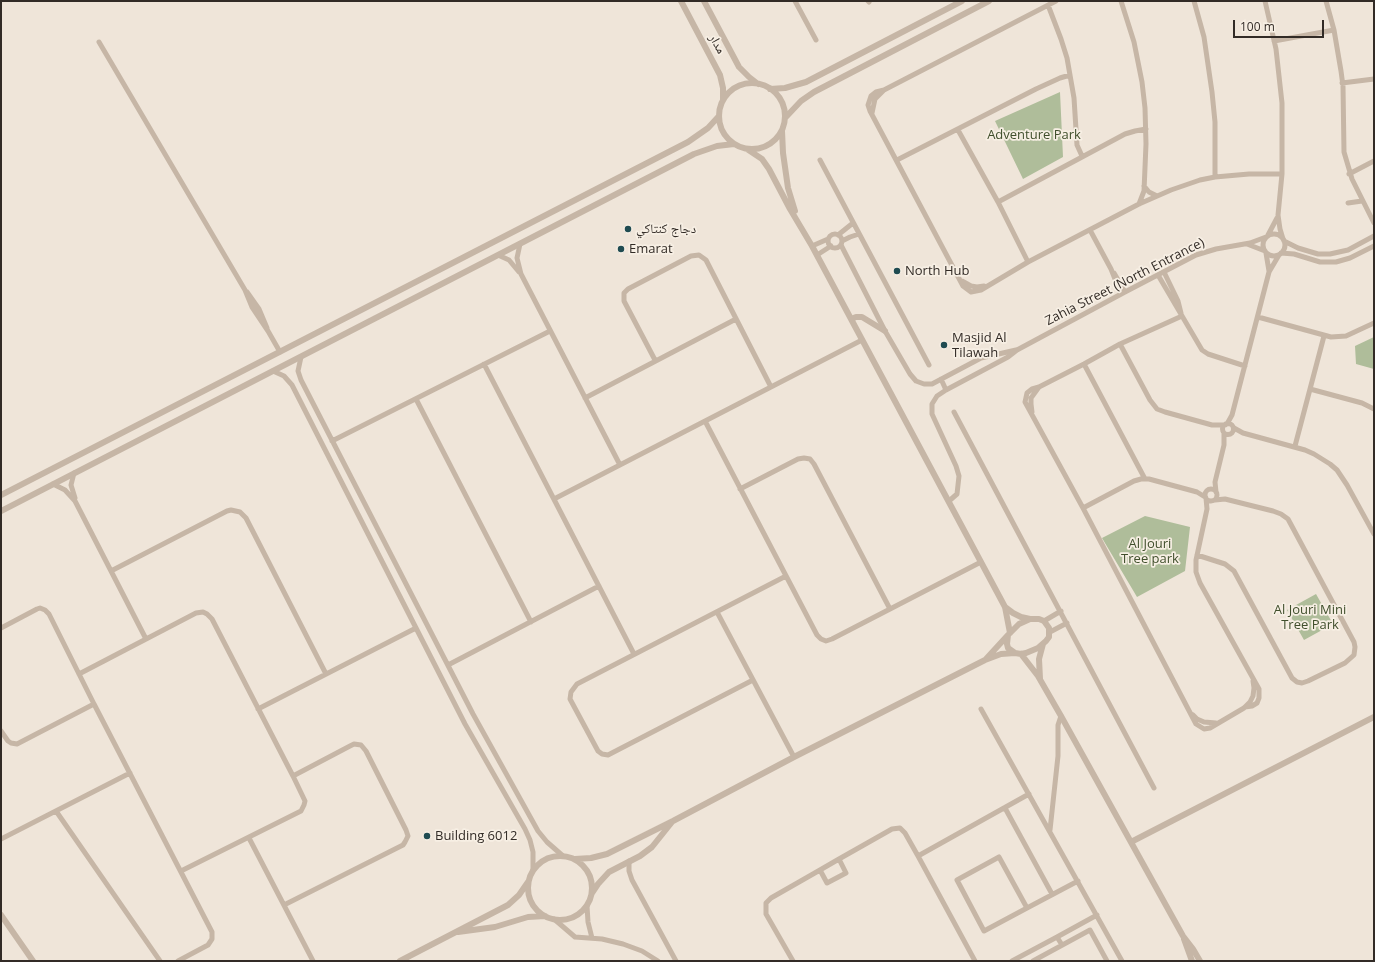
<!DOCTYPE html>
<meta charset="utf-8">
<style>
body{margin:0}
#map{position:relative;width:1375px;height:962px;overflow:hidden;background:#efe5d9;font-family:"Open Sans",sans-serif}
canvas{display:block}
.frame{position:absolute;inset:0;border:2px solid #322b26;pointer-events:none}
.scale{position:absolute;left:1233px;top:20px;width:91px;height:18px;box-sizing:border-box;border:2px solid #322b26;border-top:0;padding-left:5px;font-size:12px;line-height:14px;white-space:nowrap;color:#322b26;-webkit-text-stroke:3px #f7efe4;paint-order:stroke}
</style>
<div id="map">
<canvas width="1375" height="962"></canvas>
<div class="frame"></div>
<div class="scale">100 m</div>
</div>
<script>
const g = document.querySelector('canvas').getContext('2d');
g.lineJoin = 'round';
function fill(path, color) { g.fillStyle = color; g.fill(path, 'evenodd'); }
const toPath = rows => new Path2D(rows.map(r => 'M' + r).join(''));
function trace(path, color, width, dash) { g.strokeStyle = color; g.lineWidth = width; g.lineCap = dash ? 'butt' : 'round'; g.setLineDash(dash || []); g.stroke(path); }
function drawText(font, color, halo, rows, align = 'center') {
  g.font = font + ' "Open Sans","Noto Naskh Arabic",sans-serif'; g.lineWidth = 3.5; g.setLineDash([]); g.textBaseline = 'middle'; g.strokeStyle = halo; g.fillStyle = color; for (const [text, x, y, turn = 0] of rows) {
    g.save(); g.translate(x, y); g.rotate((+turn || 0) * Math.PI / 180); g.textAlign = isNaN(turn) ? turn : align; if (halo) g.strokeText(text, 0, 0); g.fillText(text, 0, 0); g.restore();
  }
}
fill(toPath([
 [1060,92,1063,157,1023,179,995,121],
 [1374,337,1374,369,1356,364,1355,346],
 [1145,516,1190,527,1185,571,1137,597,1102,538],
 [1316,594,1333,624,1304,640,1287,610]
]), '#afbd9a');
trace(toPath([
 [795,1,816,40],
 [868,1,869,2],
 [1121,1,1134,42,1142,82,1145,108,1146,144,1144,191,1139,204],
 [1194,1,1204,37,1212,92,1215,122,1215,177],
 [1265,1,1276,49,1282,103,1282,174,1278,215,1280,229,1283,239],
 [1326,1,1334,30,1341,71,1343,86,1344,152,1352,179,1374,223],
 [1048,5,1061,39,1067,58,1074,98,1077,145,1082,156],
 [1274,41,1334,30],
 [99,42,245,290,252,307,268,331,280,352],
 [1342,83,1374,79],
 [884,90,876,92,871,96,868,105,870,111,963,286,971,292,981,290,1028,262,1139,204,1171,190,1200,180,1215,177,1249,174,1282,174],
 [872,113,875,99,884,90,1056,1],
 [958,130,998,202,1028,262],
 [820,160,929,365],
 [897,160,1036,89,1060,78,1070,75],
 [1349,174,1374,161],
 [1144,186,1149,192,1157,196],
 [998,202,1125,134,1135,131,1146,129],
 [1348,203,1362,201],
 [1090,230,1111,269,1121,294],
 '1263 245a11 11 0 1 1 22 0a11 11 0 1 1-22 0Z',
 '828 241a7 7 0 1 1 14 0a7 7 0 1 1-14 0Z',
 [838,235,853,223],
 [1268,235,1277,218],
 [842,241,850,237,859,234],
 [1284,241,1298,248,1318,254,1330,254,1348,250,1374,236],
 [520,244,517,258,521,274,620,465],
 [1247,244,1265,251],
 [841,245,885,331,910,374,916,381,924,384,932,384,981,358,1016,350],
 [812,246,828,239],
 [1266,253,1269,271],
 [1281,253,1294,254,1320,262,1336,262,1350,258,1374,246],
 [498,255,509,260,519,272],
 [817,255,831,246],
 [1164,272,1178,301,1181,313],
 [1114,273,1125,292],
 [1158,275,1202,350,1208,354,1245,366],
 [962,281,971,286,977,287,984,286],
 [247,292,259,309,267,328],
 [1182,316,1120,344,1084,364,1039,387,1032,389,1027,393,1025,402,1083,508,1196,724,1204,729,1210,728,1244,708,1250,702,1253,696,1254,688,1253,681],
 [1258,317,1331,337,1346,336,1374,323],
 [1120,344,1150,400,1157,409,1165,412,1212,425,1225,425],
 [301,357,298,371,301,380,473,714,538,831,547,842,563,856],
 [655,360,624,301,624,293,628,289,691,256,699,255,706,260,771,387],
 [484,364,634,654],
 [1084,364,1145,479],
 [273,371,284,376,292,385,465,724,525,829,530,840,533,852,533,870],
 [941,379,946,390],
 [1310,389,1362,403,1374,409],
 [585,398,736,319],
 [416,399,531,622],
 [954,412,1154,788],
 [1032,412,1031,404,1031,398,1039,387],
 [705,421,817,635,821,639,826,641,832,639,981,562],
 '1222.5 429a5.5 5.5 0 1 1 11 0a5.5 5.5 0 1 1-11 0Z',
 [1227,424,1232,415,1269,272,1279,255],
 [1234,428,1243,433,1305,450,1314,454,1330,464,1337,470,1347,485,1374,534],
 [332,441,550,331],
 [1295,446,1324,336],
 [74,473,71,485,75,498],
 [53,484,65,490,75,501,146,639],
 [740,489,798,459,804,458,810,459,814,464,890,609],
 '1205 495a6 6 0 1 1 12 0a6 6 0 1 1-12 0Z',
 [1216,492,1215,482,1224,445,1224,433],
 [1206,498,1207,509,1196,560,1196,572,1200,583,1259,689,1259,698,1257,703,1252,706,1245,707],
 [554,499,862,340],
 [949,501,957,494,959,476,956,466,932,414,932,404,937,396,946,390,1008,357,1017,350,1125,292,1196,255,1216,249,1250,243,1266,237],
 [1083,508,1134,481,1141,479,1149,479,1197,492,1205,497],
 [1197,555,1225,564,1234,571,1292,678,1297,682,1302,683,1308,681,1345,663,1354,655,1355,647,1354,642,1288,519,1281,514,1273,511,1225,499,1215,500],
 [111,571,227,511,231,510,240,512,246,518,326,674],
 [717,612,794,757],
 [1044,621,1061,611],
 [1,628,37,609,40,608,45,610,49,614,94,704,17,744,11,743,8,741,1,731],
 [1050,632,1067,623],
 [448,665,599,586],
 [79,674,196,613,203,612,207,614,212,619,293,776,305,801,304,805,301,811,181,871],
 [753,680,608,755,602,754,598,751,570,699,571,692,577,684,786,576],
 [94,704,212,932,212,939,208,945,178,961],
 [258,709,416,628],
 [981,709,1122,961],
 [1193,715,1197,719,1204,722,1216,723],
 [1005,808,1052,894],
 [56,811,160,961],
 [1050,830,1058,756,1058,725,1061,716],
 [249,838,313,961],
 [1,839,130,773],
 [918,856,1029,794],
 [999,857,1027,908,984,931,957,880,999,857],
 [839,859,892,829,900,828,905,833,918,856,975,961],
 [629,861,629,871,632,880,676,961],
 [284,905,403,845,405,842,408,836,406,830,366,751,361,745,354,744,350,746,293,776],
 [587,906,588,922,592,938],
 [1027,908,1078,881],
 [554,919,575,937,602,939,623,944,642,951,658,961],
 [1062,945,1057,937,1097,915],
 [793,961,766,914,766,903,771,898,820,870,839,859,846,873,827,883,820,870],
 [1012,961,1057,937],
 [1033,961,1090,930,1107,961]
]), '#c6b6a6', 5);
trace(toPath([
 [681,1,720,75,723,88,723,100],
 [704,1,739,67,749,77,758,84],
 '719 116a33 33 0 1 1 66 0a33 33 0 1 1-66 0Z',
 [770,89,785,88,806,82,962,1],
 [785,118,801,101,814,92,989,1],
 [782,131,783,153,788,188,795,211],
 [747,149,762,159,769,169,790,209,812,246,1005,607,1010,633],
 [851,319,856,317,862,317,885,331],
 [1,495,688,142,708,128,719,116],
 [1,511,694,154,717,146,734,144],
 [1005,607,1013,613,1021,617,1030,619,1039,619,1044,621,1049,628,1049,637,1046,641,1038,648,1026,653,1021,654,1015,653,1008,648,1007,644,1008,635,1019,624,1030,619],
 [1021,654,1038,676,1061,716,1183,936,1193,949,1200,961],
 [986,659,1008,635],
 [1040,679,1039,659,1043,644],
 [1131,842,1374,717],
 '528 888a32 32 0 1 1 64 0a32 32 0 1 1-64 0Z',
 [575,859,591,858,607,854,673,821,794,757,985,660,1001,654,1015,653],
 [592,893,598,884,609,872,640,856,652,847,672,822],
 [1,915,33,961],
 [458,932,495,927,528,917,545,916],
 [1184,939,1192,961],
 [400,961,508,905,519,895,528,882]
]), '#c6b6a6', 6);
for (const [x, y, r, color] of [
 [628,229,4,"#1f4b51"],
 [621,249,4,"#1f4b51"],
 [897,271,4,"#1f4b51"],
 [944,345,4,"#1f4b51"],
 [427,836,4,"#1f4b51"]
]) { const dot = new Path2D(); dot.arc(x, y, r, 0, 2 * Math.PI); g.fillStyle = color; g.fill(dot); trace(dot, '#f7efe4', 1.5); }
drawText('13px', '#322b26', '#f7efe4', [
 ["مدار",717,44,61],
 ["Zahia Street (North Entrance)",1125,282,-27]
]);
drawText('13px', '#404f2c', '#f7efe4', [
 ["Adventure Park",1034,135],
 ["Al Jouri",1150,544],
 ["Tree park",1150,559],
 ["Al Jouri Mini",1310,610],
 ["Tree Park",1310,625]
]);
drawText('13px', '#322b26', '#f7efe4', [
 ["دجاج كنتاكي",636,229],
 ["Emarat",629,249],
 ["North Hub",905,271],
 ["Masjid Al",952,338],
 ["Tilawah",952,353],
 ["Building 6012",435,836]
], 'left');
</script>
